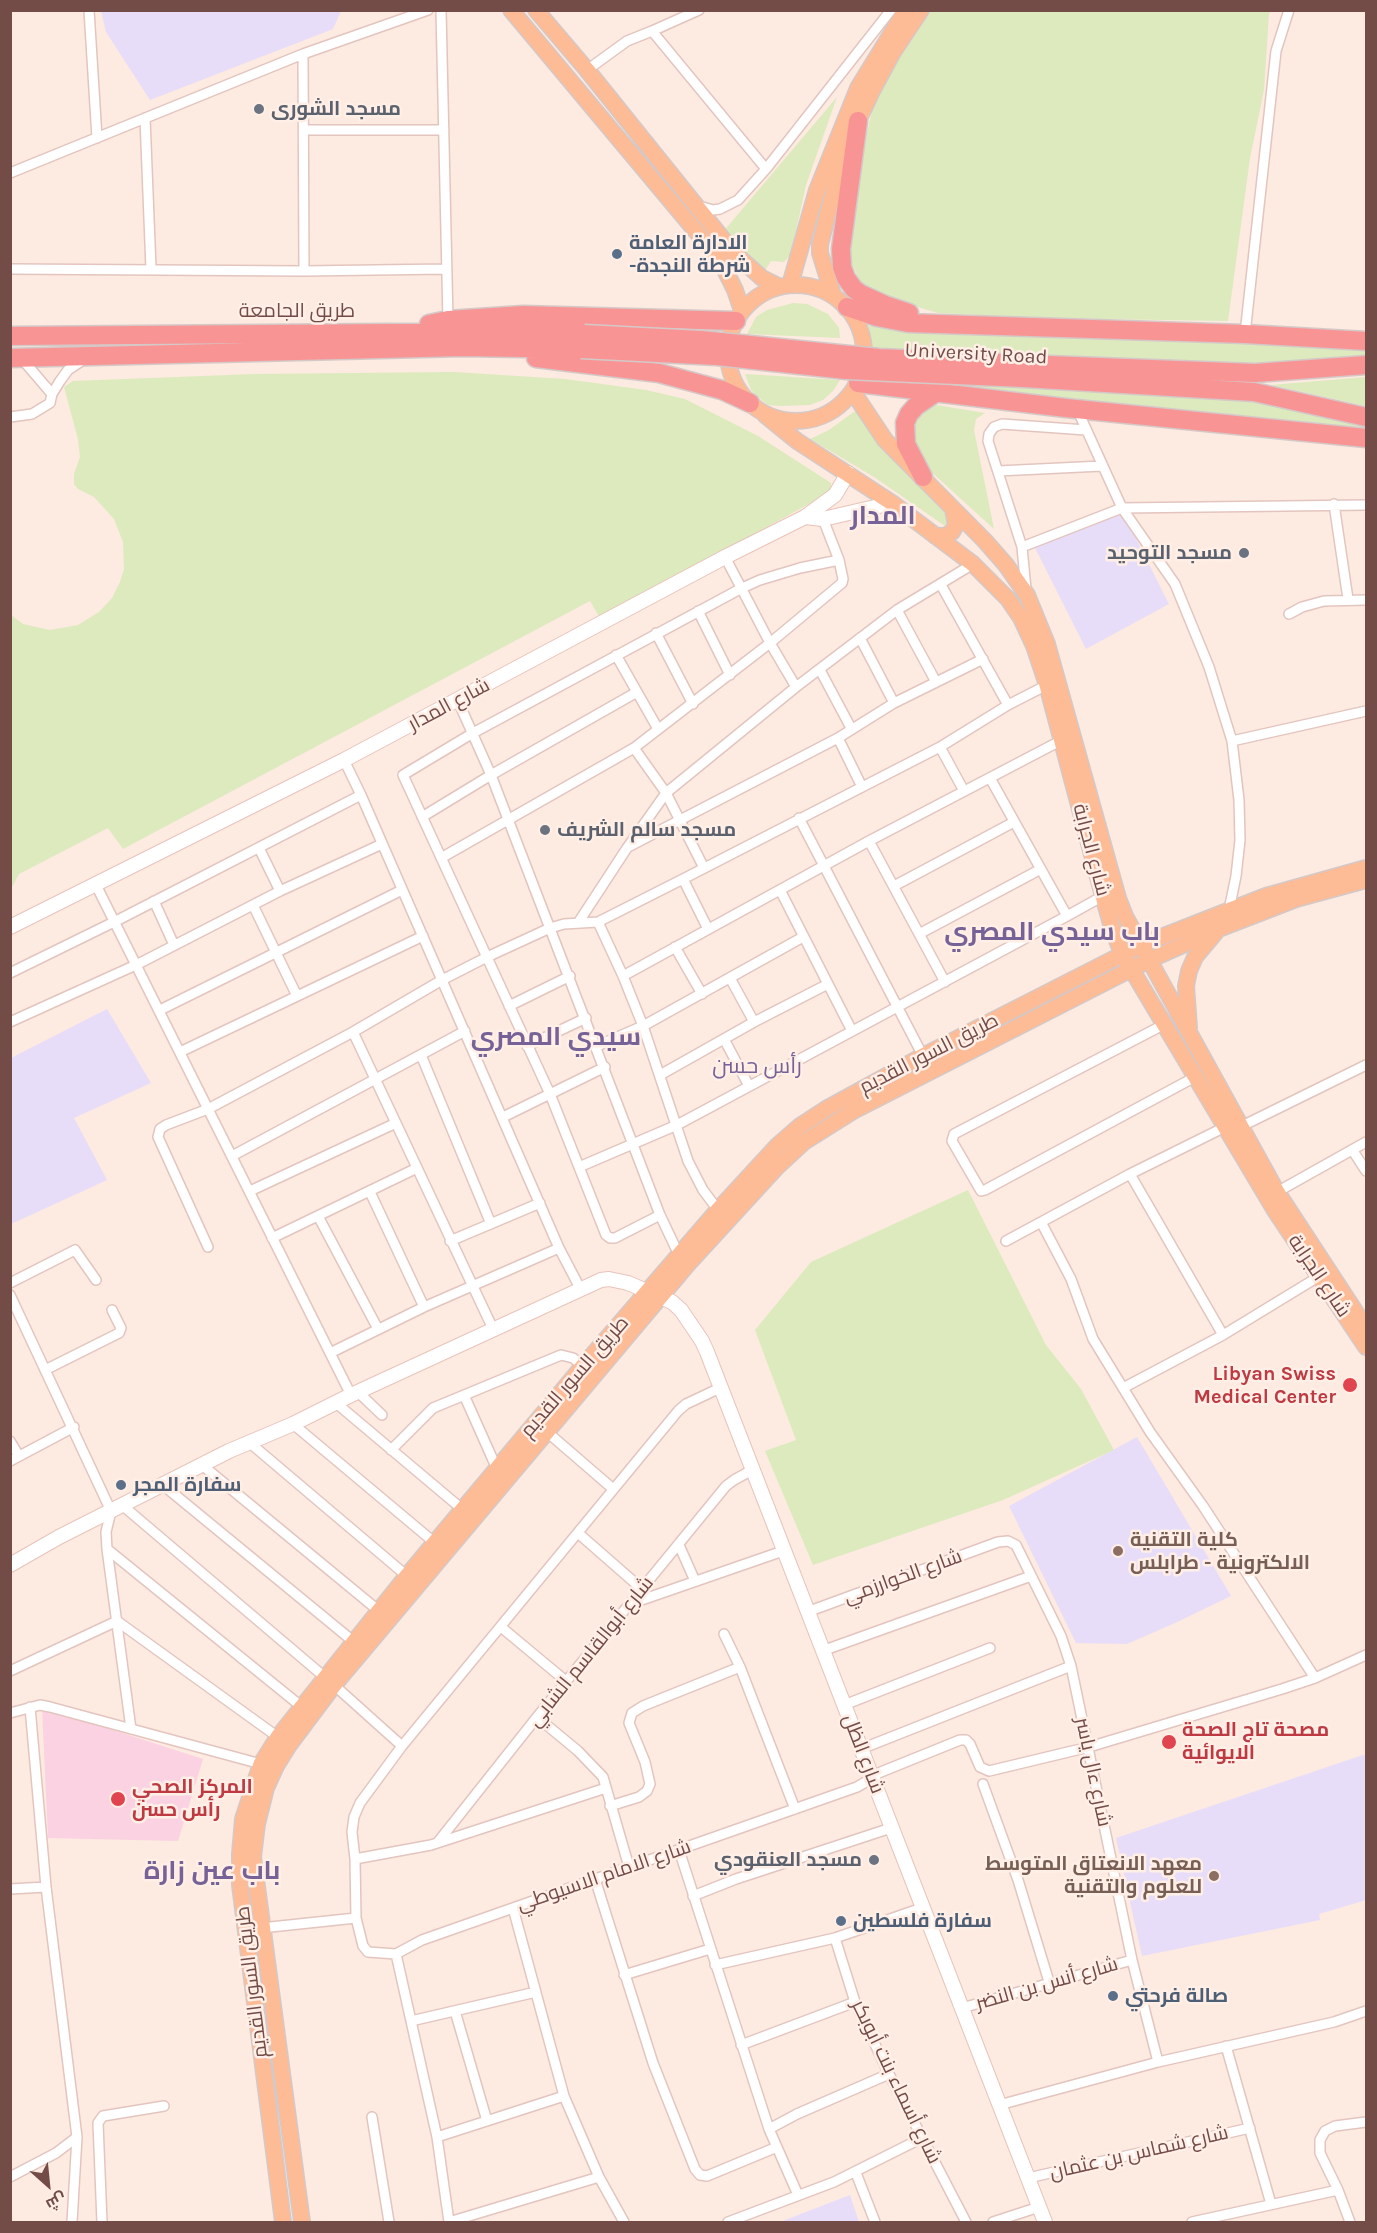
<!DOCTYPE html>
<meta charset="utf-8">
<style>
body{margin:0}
#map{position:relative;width:1377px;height:2233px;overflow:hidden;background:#fdeae0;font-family:Karla,Cairo,sans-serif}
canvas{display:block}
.frame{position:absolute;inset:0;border:12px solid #734b47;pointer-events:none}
.north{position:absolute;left:18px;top:2155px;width:60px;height:60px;-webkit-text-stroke:4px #ffefe6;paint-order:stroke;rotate:153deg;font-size:16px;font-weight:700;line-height:24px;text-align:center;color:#734b47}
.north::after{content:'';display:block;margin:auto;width:21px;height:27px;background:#734b47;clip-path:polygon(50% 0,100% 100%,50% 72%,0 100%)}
</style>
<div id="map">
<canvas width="1377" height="2233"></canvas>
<div class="frame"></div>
<div class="north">ش</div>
</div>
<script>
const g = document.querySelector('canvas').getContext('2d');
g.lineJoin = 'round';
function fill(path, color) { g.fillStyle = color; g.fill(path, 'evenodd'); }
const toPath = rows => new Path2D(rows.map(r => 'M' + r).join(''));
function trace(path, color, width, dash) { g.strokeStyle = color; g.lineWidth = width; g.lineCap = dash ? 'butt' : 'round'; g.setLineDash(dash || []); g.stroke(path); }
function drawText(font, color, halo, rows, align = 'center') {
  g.font = font + ' Karla,Cairo,sans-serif'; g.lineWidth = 5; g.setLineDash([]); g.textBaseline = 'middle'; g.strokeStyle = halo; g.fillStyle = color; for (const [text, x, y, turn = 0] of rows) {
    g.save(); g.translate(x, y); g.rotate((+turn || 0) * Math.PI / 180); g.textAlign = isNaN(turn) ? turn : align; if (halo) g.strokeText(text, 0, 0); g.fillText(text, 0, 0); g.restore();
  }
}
fill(toPath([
 [101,11,341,10,341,11,333,29,150,100,106,32],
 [1120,507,1169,604,1086,649,1035,548],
 [107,1009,151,1083,74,1118,107,1180,11,1224,11,1058],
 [1137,1437,1231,1596,1175,1623,1127,1644,1076,1643,1009,1506],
 [1366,1754,1366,1900,1319,1914,1320,1920,1142,1956,1116,1838],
 [850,2195,859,2222,780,2222]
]), '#e7ddf9');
fill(toPath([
 [42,1707,203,1759,178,1841,48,1838]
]), '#fbd2e2');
fill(toPath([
 [931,11,1271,11,1269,14,1264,90,1250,158,1228,321,1037,318,938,313,897,301,863,287,850,260,862,156,872,110,883,83],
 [837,97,806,185,791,254,784,262,771,261,764,272,723,232],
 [793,303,807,304,828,314,839,328,840,338,747,334,756,317,767,310],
 [867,326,1366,344,1366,358,1249,369,871,348],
 [454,372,565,379,646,390,685,399,758,436,831,483,831,492,600,618,590,601,123,849,108,828,19,874,11,889,11,615,23,624,50,630,78,625,99,612,112,598,120,582,124,569,123,542,114,519,94,497,78,489,74,484,74,474,80,457,78,439,64,387,73,381,255,374],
 [745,374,840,380,833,391,823,400,810,405,782,406,768,405,759,398,751,390],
 [873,374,1246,396,1366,421,1366,433,976,391],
 [1366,377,1366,406,1271,385],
 [924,403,985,413,976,419,974,430,994,529,917,459,909,422],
 [858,409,874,438,952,521,948,528,874,477,810,439,829,430],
 [968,1190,1046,1345,1081,1389,1114,1450,1003,1500,813,1565,765,1451,796,1440,755,1330,811,1262]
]), '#dceabe');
const street = toPath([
 [89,10,97,138],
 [441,10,448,321],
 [699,10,652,31,766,169],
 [303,54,304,271],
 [587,70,627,41,652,31],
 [145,118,151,269],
 [304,130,444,130],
 [10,173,303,54,428,10],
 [699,206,713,210,720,209,738,200,766,169,891,10],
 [10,269,304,271,446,269],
 [1245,334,1276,51,1289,10],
 [22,359,52,394],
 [1077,409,1122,508,1175,584,1209,667,1232,741,1239,800,1240,840,1236,876,1229,910],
 [10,417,32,414,50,403,52,394,60,381,68,370,83,360],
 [998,471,1102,466],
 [1334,504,1348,599],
 [1022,547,1122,508,1366,505],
 [725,557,770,643,796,687],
 [941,585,1008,705],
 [1026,589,1022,547,988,441,989,434,994,427,1002,424,1086,430],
 [897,610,936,682],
 [698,611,730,675],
 [1289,614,1302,607,1324,601,1366,600],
 [656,633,693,704],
 [860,638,894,703],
 [616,655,658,729],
 [820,670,851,728],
 [458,701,491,775,660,1215,679,1255],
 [838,738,862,787],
 [1232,741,1366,711],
 [940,747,964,791],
 [634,748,666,793,704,868],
 [344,760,361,795,559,1248,581,1290],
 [422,817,491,775,637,692],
 [799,818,923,1056],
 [869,841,945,982],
 [630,846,838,738,894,703,983,659],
 [259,848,280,891],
 [441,858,634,748,770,643,842,583,843,579,839,560,823,519],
 [683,879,708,929],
 [96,885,351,1395],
 [894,886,1014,822],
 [780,890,852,1031],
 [154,901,174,945],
 [253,905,297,996],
 [1067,916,1103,896],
 [598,922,623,976,643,1026,688,1161,703,1190,718,1210],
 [578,923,627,848,666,793,796,687,897,610,973,564],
 [919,934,1041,869],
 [675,947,702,994],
 [10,973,116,921,361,795],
 [623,976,869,841,1062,740],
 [730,978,754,1022],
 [509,1006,570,976],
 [160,1010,402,890],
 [10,1022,138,964,280,891,382,844],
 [1165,1024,954,1134,952,1141,981,1191,985,1190,1195,1077],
 [353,1032,494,1331],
 [724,1039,749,1086],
 [527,1046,586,1018],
 [597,1046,643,1026,803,937],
 [180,1052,423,936],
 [421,1055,491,1224],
 [660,1075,754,1022,828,984],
 [503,1117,605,1067],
 [1353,1151,1366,1171],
 [232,1156,465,1031],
 [579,1167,677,1125,1067,916,990,778],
 [1130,1174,1223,1335],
 [250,1191,396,1123],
 [370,1192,424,1307],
 [1277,1192,1366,1142],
 [660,1215,615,1238,610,1238,606,1235,550,1094,403,775,473,733,742,588,760,580,800,568,839,560],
 [318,1216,378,1329],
 [1041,1222,1071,1279,1093,1339,1123,1388],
 [272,1238,417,1168],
 [450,1241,540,1203],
 [1006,1241,1130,1174,1225,1127,1240,1127,1366,1065],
 [208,1247,158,1137,160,1129,166,1125,208,1109,353,1032,442,980,487,957,550,928,564,924,598,922,683,879,940,747,1008,705,1047,685],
 [10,1283,75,1250,96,1280],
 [10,1295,111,1511,106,1532,107,1549,131,1729],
 [330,1353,424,1307,559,1248],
 [45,1370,119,1333,121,1328,112,1310],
 [720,1388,686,1404,678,1411,402,1746,360,1803,354,1817,352,1832,355,1859,356,1918,363,1946,368,1952,396,1954,422,1940,857,1787,869,1780,871,1776,960,1740,966,1740,970,1744,980,1767,989,1771,1089,1747,1282,1689,1315,1678,1366,1655],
 [358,1392,382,1415],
 [464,1395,497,1469],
 [336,1403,462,1509],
 [293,1424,435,1543],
 [546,1431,612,1488],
 [10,1441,19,1456],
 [250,1443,407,1576],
 [391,1450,433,1408,561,1355,573,1358,583,1366],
 [10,1461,74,1427],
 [202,1465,379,1611],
 [163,1485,354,1642],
 [122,1505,334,1685,402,1746],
 [578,1533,642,1589],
 [679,1545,695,1581],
 [107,1549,302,1707],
 [630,1604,783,1551],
 [807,1612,998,1542,1008,1541,1016,1545,1061,1636,1071,1666,1132,1960,1158,2062],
 [501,1627,567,1682],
 [724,1634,740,1667,795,1809],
 [822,1651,1031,1576],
 [10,1671,117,1621,282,1740],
 [1315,1678,1203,1506,1150,1432,1123,1388,1223,1335,1323,1274],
 [844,1705,990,1648],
 [30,1707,46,1887,77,2137,72,2222],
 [10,1713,40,1705,50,1707,261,1764],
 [537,1717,578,1751,603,1777,629,1867],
 [861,1749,1071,1666],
 [983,1784,1018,1880,1050,1985],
 [610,1806,639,1797,647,1791,650,1784,645,1762,629,1723,632,1713,643,1706,740,1667],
 [438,1842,537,1717,726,1486,734,1480,752,1470],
 [679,1850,769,2129,798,2195],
 [355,1859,431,1845,606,1788],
 [595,1879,653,2063,695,2169,700,2175,707,2176,777,2147],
 [10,1889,46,1887],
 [693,1896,736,1879,891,1828],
 [513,1908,564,2096,599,2177,624,2222],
 [261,1928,356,1918],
 [835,1938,855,2002,889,2074,966,2222],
 [396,1954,437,2137,449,2222],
 [715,1965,835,1938,922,1908],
 [624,1975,710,1949],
 [962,2008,1132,1960],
 [455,2011,487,2121],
 [411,2021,536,1992],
 [741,2045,855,2002],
 [1226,2046,1271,2204],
 [999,2105,1158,2062,1334,2022,1366,2011],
 [372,2117,389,2222],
 [769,2129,797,2114,889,2074],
 [437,2137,564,2096],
 [856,2173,875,2222],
 [10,2177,56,2153,77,2137],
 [1028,2178,1250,2128],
 [102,2222,98,2123,100,2120,103,2116,164,2106],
 [449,2222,599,2177],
 [728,2222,834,2182,922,2138],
 [993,2222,1039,2207],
 [1192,2222,1338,2190],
 [1350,2222,1338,2190,1320,2153,1320,2140,1325,2131,1335,2126,1366,2122]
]);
const secondary = toPath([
 [805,517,823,519,892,503],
 [10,927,344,760,725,557,805,517,835,495,848,473],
 [10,1565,59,1537,229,1451,293,1424,351,1395,601,1280,609,1279,628,1283,672,1302,681,1310,702,1341,707,1352,1045,2222]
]);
const primary = toPath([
 [511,10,720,260,735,290,742,311],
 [536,10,587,70,734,253,762,278,780,287],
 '728 353a68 68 0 1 1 136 0a68 68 0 1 1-136 0Z',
 [790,285,817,190,858,88,906,10],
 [833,295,820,253,820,245,834,188,858,121,872,91,893,52,921,10],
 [853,392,885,440,985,541,1006,565,1027,595,1047,644,1118,898,1125,916,1277,1192,1366,1328],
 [765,415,797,441,892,503,973,564,1008,599,1021,618,1034,646,1047,685,1103,896,1113,931,1123,955,1274,1209,1366,1347],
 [935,536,945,536,952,532,956,525,953,509],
 [1189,1028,1186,986,1189,971,1195,957,1216,932],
 [283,2222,240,1885,240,1854,243,1819,261,1764,278,1737,302,1707,407,1576,583,1366,718,1210,777,1146,800,1126,826,1109,923,1056,1141,945,1266,896,1366,868],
 [302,2222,253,1857,257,1824,266,1788,276,1766,289,1745,334,1685,688,1264,777,1167,804,1142,855,1110,1149,960,1221,928,1296,899,1366,880]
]);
const highway = toPath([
 [858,121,841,249,842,267,846,278,854,289,861,294,885,305,909,313],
 [847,307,877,317,908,323,1245,334,1366,341],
 [429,324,448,320,523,315,736,321],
 [10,336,516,332,584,334],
 [10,358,463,347,581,349],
 [536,358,659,373,722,390,750,403],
 [1023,364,1255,373,1366,365],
 [1023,378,1254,392,1366,417],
 [858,383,1066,408,1366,438],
 [923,477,906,444,905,423,909,414,916,406,935,393]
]);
trace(street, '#e3c5bf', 12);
trace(secondary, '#e8c4bb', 16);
trace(primary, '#d5c9c8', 18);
trace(highway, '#d5c9c8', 21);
trace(street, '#fff', 9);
trace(secondary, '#fff', 14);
trace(primary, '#fdbb96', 15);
trace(highway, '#f99495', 18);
const highwayBridge = toPath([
 [584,334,701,340,879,358,1023,364],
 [581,349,717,356,846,370,1023,378]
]);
trace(highwayBridge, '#d5c9c8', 21, []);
trace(highwayBridge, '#f99495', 18);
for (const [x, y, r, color] of [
 [259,109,6,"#6b7280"],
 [617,254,6,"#5c6f8a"],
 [1244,553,6,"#6b7280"],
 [545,830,6,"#6b7280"],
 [1350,1385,8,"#e0444e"],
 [121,1485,6,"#5c6f8a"],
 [1118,1551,6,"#8d6e63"],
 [1169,1742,8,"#e0444e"],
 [118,1799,8,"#e0444e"],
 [874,1860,6,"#6b7280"],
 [1214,1876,6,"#8d6e63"],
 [841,1921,6,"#5c6f8a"],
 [1113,1996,6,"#5c6f8a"]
]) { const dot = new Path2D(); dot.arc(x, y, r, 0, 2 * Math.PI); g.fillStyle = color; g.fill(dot); trace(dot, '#ffefe6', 2); }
drawText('bold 20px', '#5b616d', '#ffefe6', [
 ["مسجد الشورى",271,109],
 ["مسجد التوحيد",1232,553,"right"],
 ["مسجد سالم الشريف",557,830],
 ["مسجد العنقودي",862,1860,"right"]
], 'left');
drawText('bold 20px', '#4e5e75', '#ffefe6', [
 ["الادارة العامة",629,243],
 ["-شرطة النجدة",629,266],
 ["سفارة المجر",133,1485],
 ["سفارة فلسطين",853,1921],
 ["صالة فرحتي",1125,1996]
], 'left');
drawText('20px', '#734b47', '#ffefe6', [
 ["طريق الجامعة",297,311],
 ["University Road",976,354,3],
 ["شارع المدار",449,705,-28],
 ["شارع الجرابة",1091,850,75],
 ["طريق السور القديم",929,1054,-27],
 ["شارع الجرابة",1319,1276,56],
 ["طريق السور القديم",575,1377,-49],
 ["شارع الخوارزمي",903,1577,-20],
 ["شارع أبوالقاسم الشابي",591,1652,-51],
 ["شارع الظل",863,1754,69],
 ["شارع ءال ياسر",1093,1772,78],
 ["شارع الامام الاسيوطي",604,1876,-19],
 ["طريق السور القديم",252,1982,-97],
 ["شارع أنس بن النضر",1047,1984,-16],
 ["شارع أسماء بنت أبوبكر",896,2082,64],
 ["شارع شماس بن عثمان",1139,2153,-13]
]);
drawText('bold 20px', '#be3a42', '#ffefe6', [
 ["Libyan Swiss",1336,1374,"right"],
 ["Medical Center",1336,1397,"right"],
 ["مصحة تاج الصحة",1182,1730],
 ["الايوائية",1182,1753],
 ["المركز الصحي",132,1787],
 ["رأس حسن",132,1810]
], 'left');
drawText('bold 20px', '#785e54', '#ffefe6', [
 ["كلية التقنية",1130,1540],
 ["الالكترونية - طرابلس",1130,1563],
 ["معهد الانعتاق المتوسط",1202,1864,"right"],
 ["للعلوم والتقنية",1202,1887,"right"]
], 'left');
drawText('22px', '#776297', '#ffefe6', [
 ["رأس حسن",757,1067]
]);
drawText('bold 26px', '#776297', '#ffefe6', [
 ["المدار",883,517],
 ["باب سيدي المصري",1052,933],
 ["سيدي المصري",556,1038],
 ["باب عين زارة",212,1872]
]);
</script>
